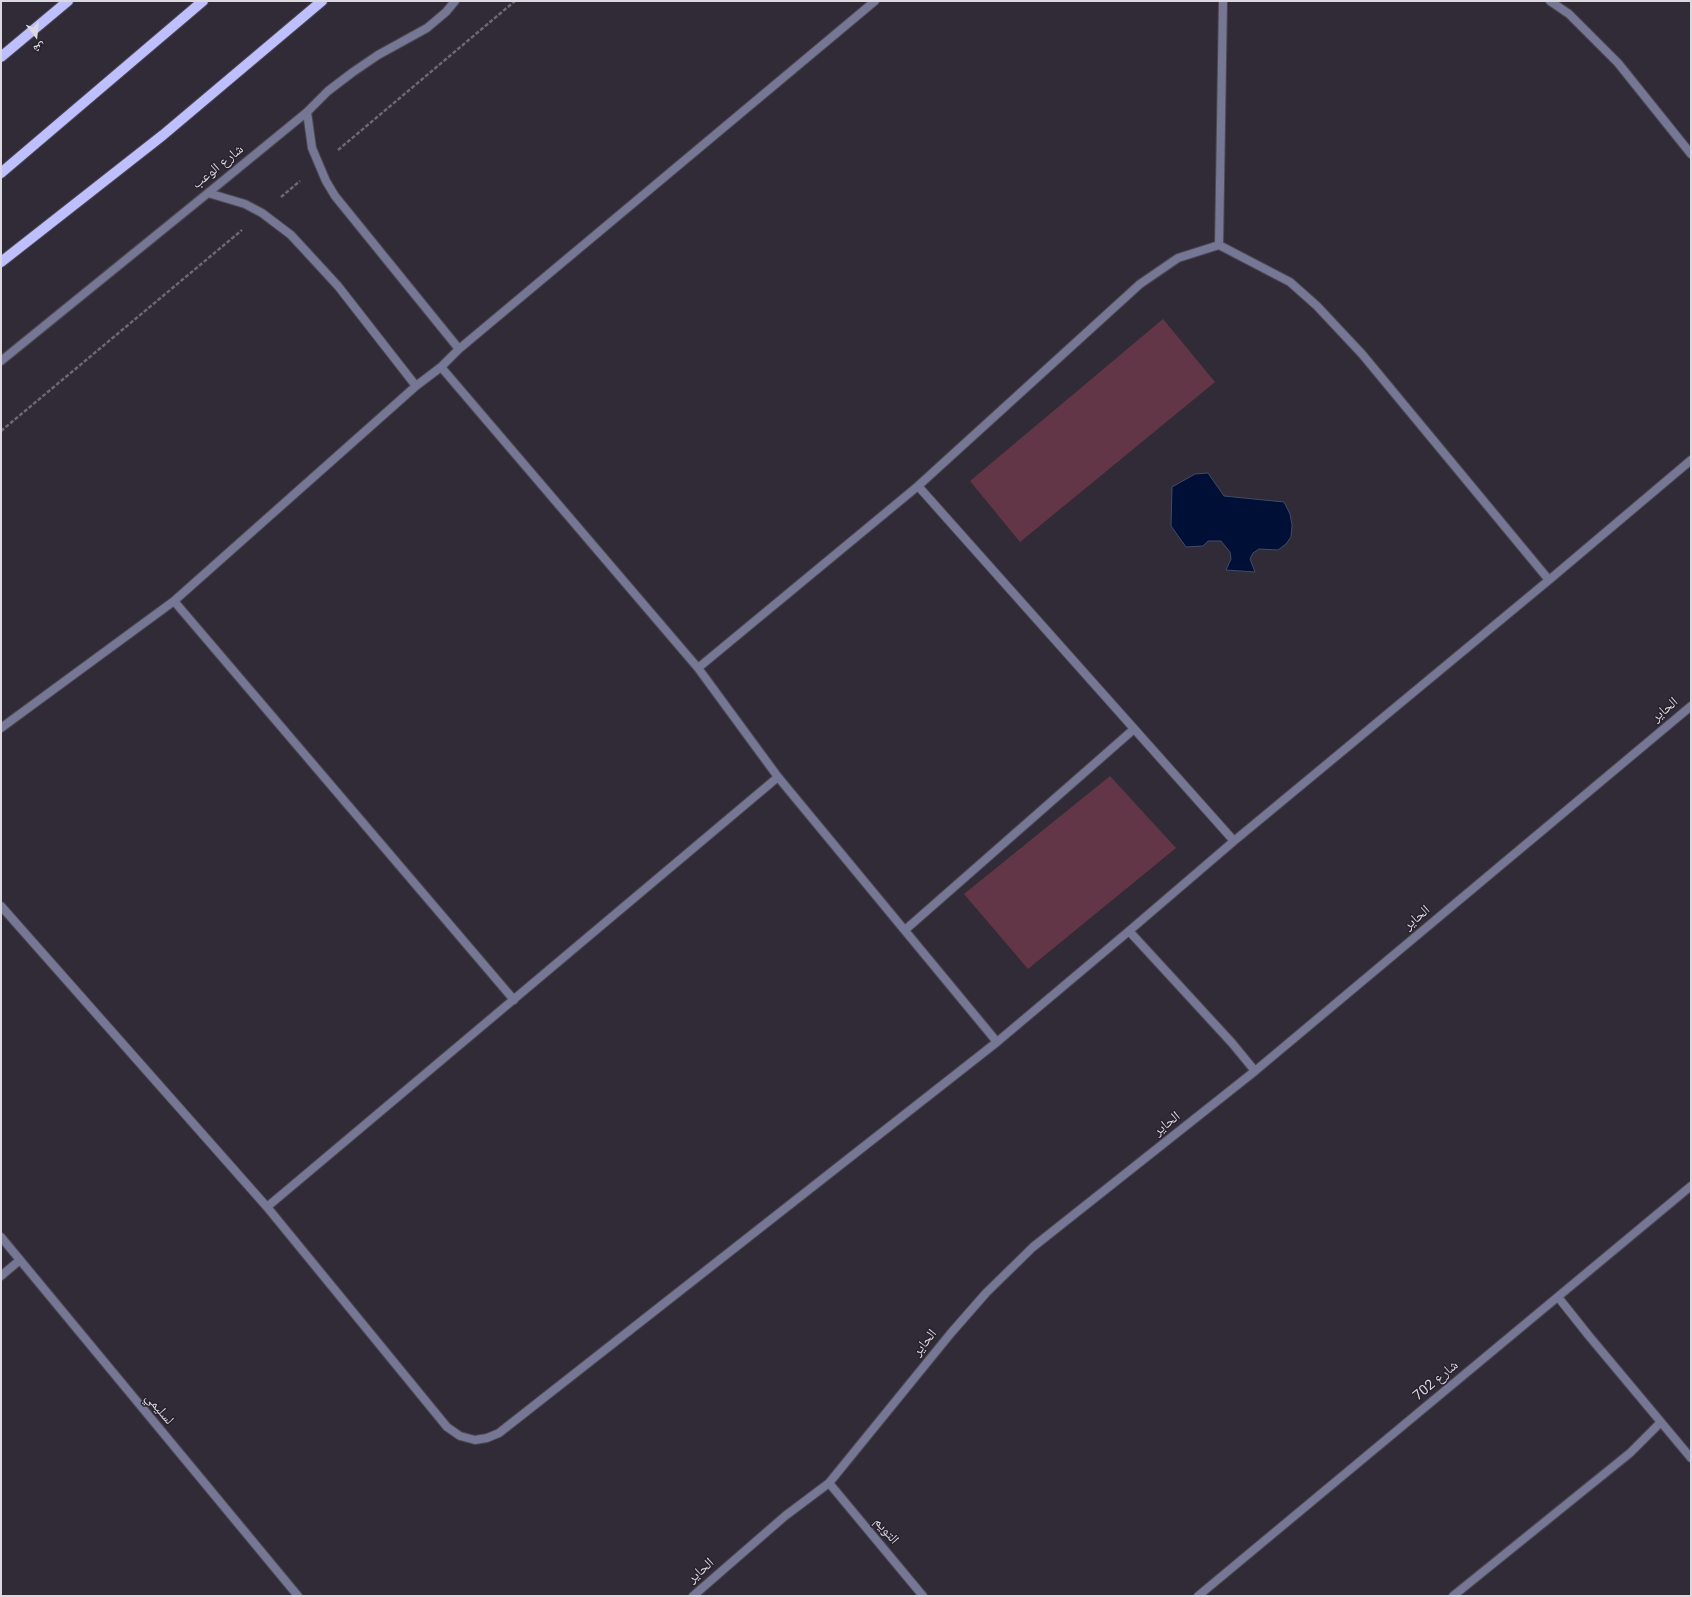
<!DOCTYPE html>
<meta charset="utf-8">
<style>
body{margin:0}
#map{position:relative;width:1692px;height:1597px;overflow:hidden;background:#312b37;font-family:Roboto,"Noto Naskh Arabic",sans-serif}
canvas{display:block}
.frame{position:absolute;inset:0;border:2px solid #dbd8e0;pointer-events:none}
.north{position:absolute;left:16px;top:16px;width:40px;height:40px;-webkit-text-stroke:3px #27222d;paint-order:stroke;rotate:164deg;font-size:11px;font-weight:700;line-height:16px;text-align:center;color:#dbd8e0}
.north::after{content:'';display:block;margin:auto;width:14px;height:18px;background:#dbd8e0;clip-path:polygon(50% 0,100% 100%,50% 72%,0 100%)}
</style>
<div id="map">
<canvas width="1692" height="1597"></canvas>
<div class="frame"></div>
<div class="north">ش</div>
</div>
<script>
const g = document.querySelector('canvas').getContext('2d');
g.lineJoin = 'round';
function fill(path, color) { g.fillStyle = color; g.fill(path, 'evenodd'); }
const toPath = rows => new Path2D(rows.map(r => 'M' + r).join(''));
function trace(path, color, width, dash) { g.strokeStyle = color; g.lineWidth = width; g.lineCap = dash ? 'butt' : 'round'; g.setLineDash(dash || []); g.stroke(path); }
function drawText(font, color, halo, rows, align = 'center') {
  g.font = font + ' Roboto,"Noto Naskh Arabic",sans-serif'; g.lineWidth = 3; g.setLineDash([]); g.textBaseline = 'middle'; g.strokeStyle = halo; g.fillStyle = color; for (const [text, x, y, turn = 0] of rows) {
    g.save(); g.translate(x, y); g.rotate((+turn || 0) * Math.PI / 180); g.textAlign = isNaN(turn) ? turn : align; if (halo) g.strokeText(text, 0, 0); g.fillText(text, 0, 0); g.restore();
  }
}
fill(toPath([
 [1163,319,1215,382,1020,542,970,481],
 [1110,776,1176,848,1028,969,964,894]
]), '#633647');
const water = toPath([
 [1208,473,1224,496,1284,502,1290,514,1292,525,1291,537,1286,544,1278,550,1259,549,1253,553,1250,559,1255,572,1226,570,1231,559,1230,552,1221,541,1208,541,1203,546,1186,547,1171,526,1172,487,1195,474,1208,473]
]);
fill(water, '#000f36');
trace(water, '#424b69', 1);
const service = toPath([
 [1,1276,20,1260]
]);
const minor = toPath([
 [1550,1,1569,14,1618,63,1691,154],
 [307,112,312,148,326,181,335,196,459,349],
 [208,193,245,204,262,213,291,235,338,286,416,386],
 [1219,245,1223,1],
 [1,361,208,193,307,112,328,91,353,72,378,55,427,28,446,12,455,1],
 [441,367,698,668,918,486,1140,284,1178,258,1219,245,1290,282,1317,306,1362,354,1549,580],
 [918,486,1234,841],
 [174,601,514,1000],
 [698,668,778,777,997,1042],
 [1,728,174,601,416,386,441,367,459,349,875,1],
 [1,906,267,1207,447,1427,460,1436,475,1440,487,1438,499,1433,997,1042,1129,931,1234,841,1549,580,1691,460],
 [905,930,1134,729],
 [1129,931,1232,1043,1255,1071],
 [267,1207,778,777],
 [1,1237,298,1596],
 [1558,1297,1589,1336,1691,1458],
 [829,1483,923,1596],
 [693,1596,785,1516,829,1483,951,1333,986,1293,1033,1247,1255,1071,1691,706],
 [1198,1596,1691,1186],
 [1453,1596,1630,1453,1661,1422]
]);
const primary = toPath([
 [1,57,68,1],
 [1,173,203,1],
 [1,262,163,135,322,1]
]);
trace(service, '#4c4752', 10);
trace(minor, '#4c4752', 10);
trace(primary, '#4c4752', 12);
trace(toPath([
 [338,150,515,1],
 [281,197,300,181],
 [1,431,242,230]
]), '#6d6872', 2.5, [4, 2]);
trace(service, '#767795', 8);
trace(minor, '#767795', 8);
trace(primary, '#bebffe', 10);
drawText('14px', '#dbd8e0', '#27222d', [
 ["شارع الوعب",218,167,-39],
 ["الحاير",1665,710,-40],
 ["الحاير",1417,918,-40],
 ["الحاير",1167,1124,-38],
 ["الحاير",925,1343,-51],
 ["شارع 702",1436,1381,-40],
 ["لسليمي",159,1409,50],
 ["التويم",886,1531,50],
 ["الحاير",701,1571,-41]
]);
</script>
